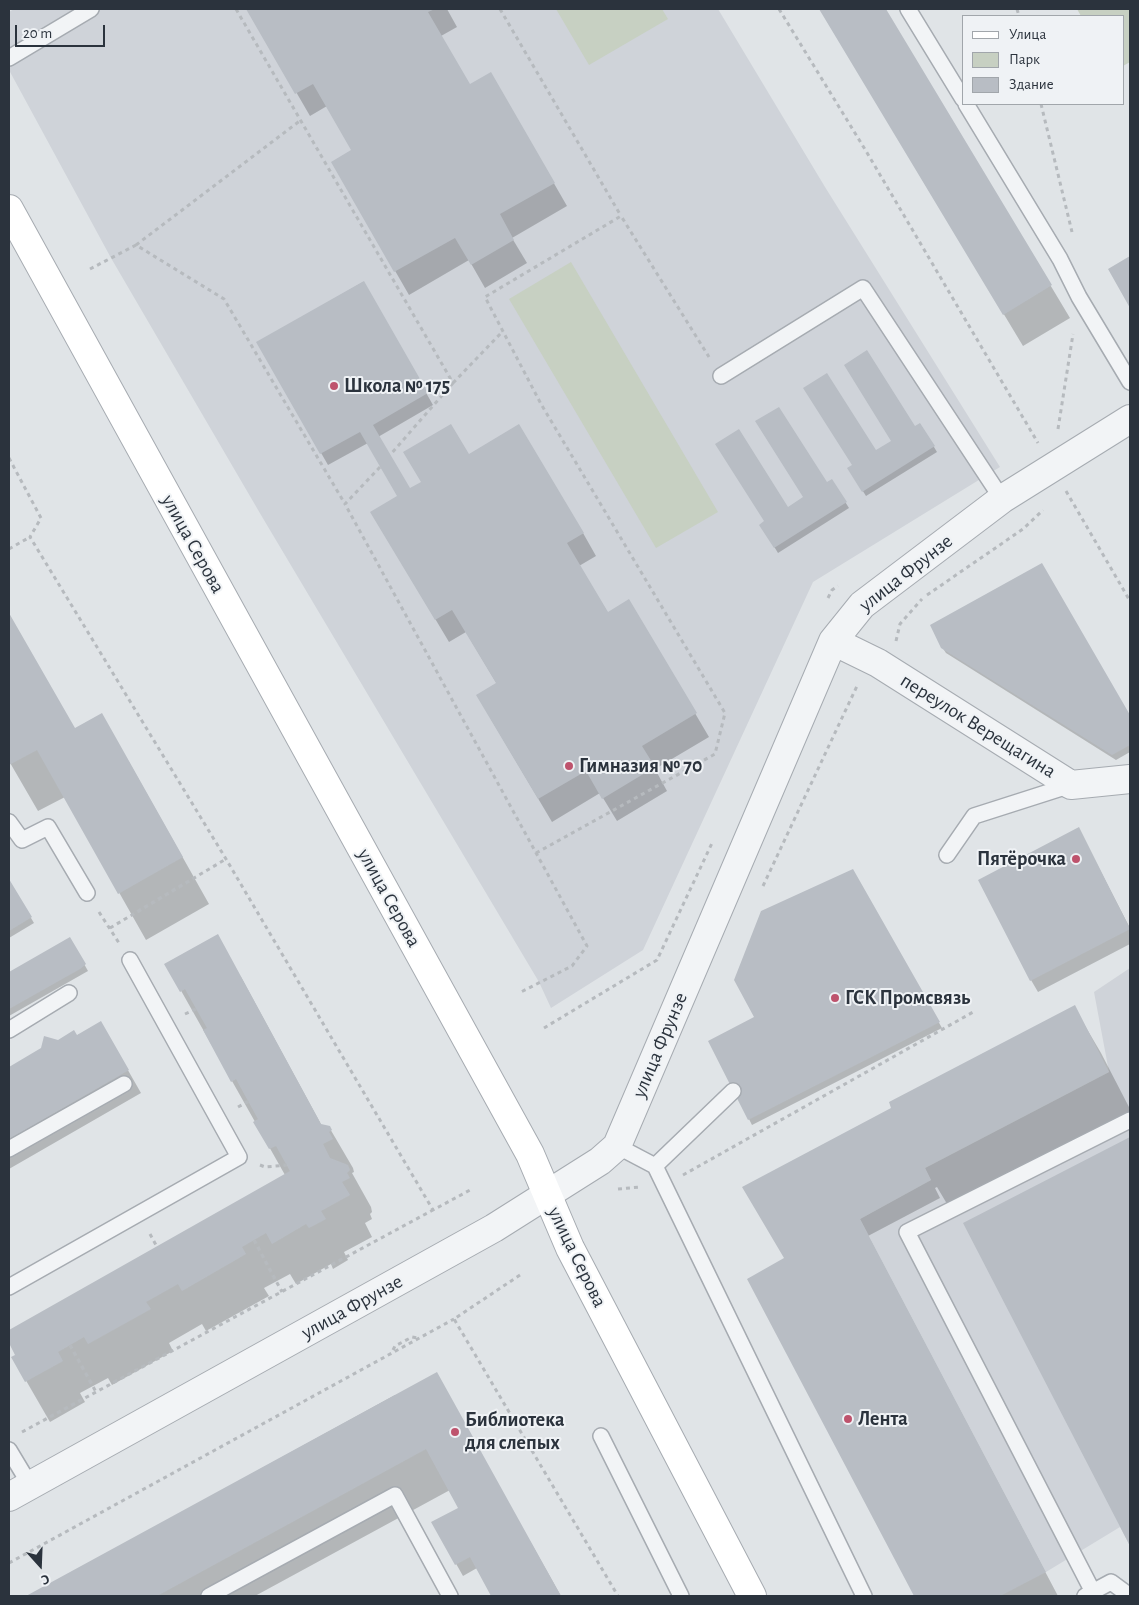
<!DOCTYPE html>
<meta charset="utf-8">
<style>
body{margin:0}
#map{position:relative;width:1139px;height:1605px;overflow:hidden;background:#e0e4e7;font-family:"Alegreya Sans",sans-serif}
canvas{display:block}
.frame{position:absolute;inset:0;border:10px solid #2b333d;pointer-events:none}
.legend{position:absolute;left:962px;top:15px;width:162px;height:90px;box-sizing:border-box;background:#eff2f5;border:1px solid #a1a6ab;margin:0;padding:6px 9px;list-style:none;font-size:15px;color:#2b333d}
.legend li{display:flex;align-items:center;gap:10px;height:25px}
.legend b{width:25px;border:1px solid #a1a6ab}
.north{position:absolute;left:15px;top:1540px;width:50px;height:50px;-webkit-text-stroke:4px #eff2f5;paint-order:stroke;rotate:160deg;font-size:14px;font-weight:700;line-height:20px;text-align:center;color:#2b333d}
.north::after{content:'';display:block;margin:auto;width:18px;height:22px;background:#2b333d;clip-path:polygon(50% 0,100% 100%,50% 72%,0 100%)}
.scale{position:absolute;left:15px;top:25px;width:90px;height:22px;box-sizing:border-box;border:2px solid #2b333d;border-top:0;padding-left:6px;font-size:15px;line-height:18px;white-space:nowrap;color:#2b333d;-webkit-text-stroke:4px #eff2f5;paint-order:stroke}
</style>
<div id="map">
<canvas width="1139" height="1605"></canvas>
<div class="frame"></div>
<ul class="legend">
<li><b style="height:6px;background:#fff"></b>Улица</li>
<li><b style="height:14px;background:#c7d0c2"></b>Парк</li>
<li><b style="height:14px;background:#b8bdc4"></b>Здание</li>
</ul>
<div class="north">С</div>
<div class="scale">20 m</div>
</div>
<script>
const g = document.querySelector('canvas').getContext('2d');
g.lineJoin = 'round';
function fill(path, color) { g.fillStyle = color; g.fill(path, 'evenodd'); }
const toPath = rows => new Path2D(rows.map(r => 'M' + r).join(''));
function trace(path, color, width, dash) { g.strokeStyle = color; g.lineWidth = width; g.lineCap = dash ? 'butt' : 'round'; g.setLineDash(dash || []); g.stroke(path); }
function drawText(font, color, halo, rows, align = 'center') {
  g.font = font + ' "Alegreya Sans",sans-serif'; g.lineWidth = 4; g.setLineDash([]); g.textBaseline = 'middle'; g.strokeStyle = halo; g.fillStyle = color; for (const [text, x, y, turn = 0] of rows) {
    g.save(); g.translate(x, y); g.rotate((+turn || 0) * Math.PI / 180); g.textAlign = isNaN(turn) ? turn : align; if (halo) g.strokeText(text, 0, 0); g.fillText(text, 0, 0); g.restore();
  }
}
fill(toPath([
 [14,9,718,9,825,187,1000,467,813,582,643,950,551,1008,539,982,261,515,111,258,9,70,9,12],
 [1130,968,1130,1546,1120,1527,1046,1572,860,1219,931,1180,925,1168,1109,1072,1094,992]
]), '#cfd3d9');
fill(toPath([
 [556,9,662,9,668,19,589,65],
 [1077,9,1130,9,1130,62,1123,66,1123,16,1081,16],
 [571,262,718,512,656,548,509,299]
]), '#c7d0c2');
fill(toPath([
 [248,9,447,9,457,27,441,36,469,86,491,74,567,206,512,238,527,263,485,288,469,260,409,295,333,163,353,151,327,106,310,116],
 [820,9,885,9,1070,318,1023,346],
 [363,282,433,405,378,437,409,490,469,455,583,533,596,556,579,566,608,613,629,601,709,737,655,769,667,791,617,821,600,793,552,822,491,719,497,684,466,632,449,642,385,535,398,496,368,443,328,465,258,343],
 [920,424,937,452,866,496,849,469],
 [832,481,849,508,778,553,761,525],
 [1042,565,1130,718,1130,752,1116,760,946,653,942,647],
 [9,615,75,730,129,762,209,904,146,940,65,797,38,811,9,761],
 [1085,841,1130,928,1130,944,1038,992,1031,980],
 [853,871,942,1028,752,1125,710,1042,756,1017],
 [9,881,34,923,9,938],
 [70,939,88,971,9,1016,9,974],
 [166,964,241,977,322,1126,329,1127,353,1168,354,1172,352,1173,371,1207,372,1212,370,1214,372,1219,365,1223,372,1237,344,1252,348,1260,333,1269,331,1264,296,1284,290,1274,264,1288,269,1296,206,1331,202,1324,169,1343,173,1351,112,1385,108,1378,80,1393,85,1402,50,1422,13,1358,17,1355,9,1341,9,1332,285,1175],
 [1074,1007,1101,1053,1130,1109,1130,1121,953,1214,937,1187,935,1188,940,1198,868,1236,1058,1596,915,1596,748,1279,785,1260,893,1109],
 [101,1023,141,1093,9,1169,9,1069,42,1049,58,1041,76,1036],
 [1130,1138,1130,1543,965,1224],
 [395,1395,530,1541,561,1596,492,1596,477,1568,463,1576,433,1523,460,1508,450,1490,255,1596,29,1596]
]), '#0003');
fill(toPath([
 [246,9,435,9,428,12,470,84,491,72,555,183,500,214,514,240,471,265,455,238,394,272,331,162,351,150,313,84,295,94],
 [819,9,886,9,1052,285,1003,315],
 [1130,256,1130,308,1108,269],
 [364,281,428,393,373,425,410,488,421,482,403,452,451,424,469,454,519,424,584,533,567,543,608,612,629,599,697,713,642,746,655,767,602,799,586,771,538,799,476,695,496,683,452,610,435,620,370,512,397,496,360,432,320,454,256,342],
 [867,350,915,426,920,423,935,446,862,492,847,468,852,465,803,388,827,373,876,450,891,441,844,365],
 [779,407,827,482,832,479,847,502,774,548,759,525,764,521,715,444,739,429,788,507,803,497,755,421],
 [1042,563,1130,715,1130,745,1112,755,941,648,930,625],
 [9,613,75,728,102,713,183,857,118,894,37,750,9,765],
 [1079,827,1130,929,1030,981,978,880],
 [853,869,940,1022,748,1120,708,1041,754,1017,734,980,761,911],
 [9,879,32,917,9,931],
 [218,934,321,1124,330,1126,332,1130,329,1132,333,1139,323,1144,330,1158,348,1165,350,1170,347,1173,350,1178,342,1182,350,1195,321,1211,326,1219,309,1228,306,1224,272,1244,266,1233,242,1247,246,1254,182,1291,178,1284,146,1302,151,1309,88,1344,84,1337,58,1352,63,1361,25,1382,11,1357,15,1355,9,1343,9,1330,290,1171,276,1146,269,1149,253,1122,258,1119,236,1079,231,1082,203,1030,207,1028,185,989,180,992,164,964],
 [70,937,86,964,80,969,9,1009,9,972],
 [1075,1005,1109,1072,925,1168,931,1180,860,1219,1046,1572,1000,1596,914,1596,747,1279,784,1258,742,1187,891,1108,889,1102],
 [101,1021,129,1070,9,1139,9,1067,41,1048,44,1036,58,1040,74,1030,77,1035],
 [1130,1137,1130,1546,963,1223],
 [437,1372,561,1596,491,1596,470,1557,455,1565,431,1522,458,1508,426,1449,157,1596,26,1596]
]), '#b8bdc4');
const lane = toPath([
 [908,9,963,99],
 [9,58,91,9],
 [966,104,1060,259,1079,297,1130,382],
 [721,376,863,288,1002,499],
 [9,822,22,840,48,827,87,893],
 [947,855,974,816,1071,785],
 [9,1030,69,993],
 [617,1146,655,1166,864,1596],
 [9,1149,124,1084],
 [655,1166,733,1091],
 [9,1287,239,1157,130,960],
 [601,1436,681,1596],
 [9,1450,30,1485],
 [1093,1592,907,1232,1130,1120],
 [209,1596,395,1495,450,1596],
 [1085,1596,1111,1582,1130,1596]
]);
const street = toPath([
 [833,641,878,663,1071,785,1130,779],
 [9,1497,494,1228,600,1161,617,1146,833,641,862,605,1002,499,1130,419]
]);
const secondary = toPath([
 [9,209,530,1154,570,1248,752,1596]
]);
trace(lane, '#a6abb1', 18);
trace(street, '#a6abb1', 30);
trace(secondary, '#a6abb1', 30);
trace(toPath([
 [236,9,453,383,390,455],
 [500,9,621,216],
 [779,9,866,151,1038,443],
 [1017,9,1019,16],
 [1041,104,1072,232],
 [136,245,301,120],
 [90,269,136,245,224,299,345,504],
 [453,383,503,331],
 [1058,429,1073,334],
 [9,458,41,518,30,537,226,859,433,1210,472,1189],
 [380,467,345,504,587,946,572,966,521,992],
 [1066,491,1130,601],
 [9,549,30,537],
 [927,595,1023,529,1043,510],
 [828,598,832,590,838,586],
 [896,641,900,624,922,599],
 [536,853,715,754,725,713,541,404,485,297,621,216,709,357],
 [763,886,857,686],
 [99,912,119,943],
 [110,928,226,859],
 [185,1014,196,1009],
 [544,1028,657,960,713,841],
 [238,1107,249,1101],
 [260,1165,265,1167,287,1165],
 [683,1175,975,1011],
 [618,1189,640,1187],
 [150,1234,157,1247],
 [254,1240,282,1292],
 [520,1275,454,1319,618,1596],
 [70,1345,96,1392],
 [393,1350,395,1346,412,1337,417,1338],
 [22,1432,433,1210],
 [9,1563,454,1319]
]), '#b6babe', 3, [4, 4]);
trace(lane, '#f2f4f6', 15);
trace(street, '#f2f4f6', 28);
trace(secondary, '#fff', 28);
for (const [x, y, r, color] of [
 [334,386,5,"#be536d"],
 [569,766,5,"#be536d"],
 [1076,859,5,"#be536d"],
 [835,998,5,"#be536d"],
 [848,1419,5,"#be536d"],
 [455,1432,5,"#be536d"]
]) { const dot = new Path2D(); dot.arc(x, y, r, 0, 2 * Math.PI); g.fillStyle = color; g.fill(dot); trace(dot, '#eff2f5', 2); }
drawText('bold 20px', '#2b333d', '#eff2f5', [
 ["Школа № 175",344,386],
 ["Гимназия № 70",579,766],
 ["Пятёрочка",1066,859,"right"],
 ["ГСК Промсвязь",845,998],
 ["Лента",858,1419],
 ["Библиотека",465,1420],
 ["для слепых",465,1443]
], 'left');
drawText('20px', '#2b333d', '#eff2f5', [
 ["улица Серова",193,544,61],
 ["улица Фрунзе",906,573,-38],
 ["переулок Верещагина",978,726,32],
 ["улица Серова",389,898,61],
 ["улица Фрунзе",660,1045,-67],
 ["улица Серова",577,1257,64],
 ["улица Фрунзе",352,1307,-29]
]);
</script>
